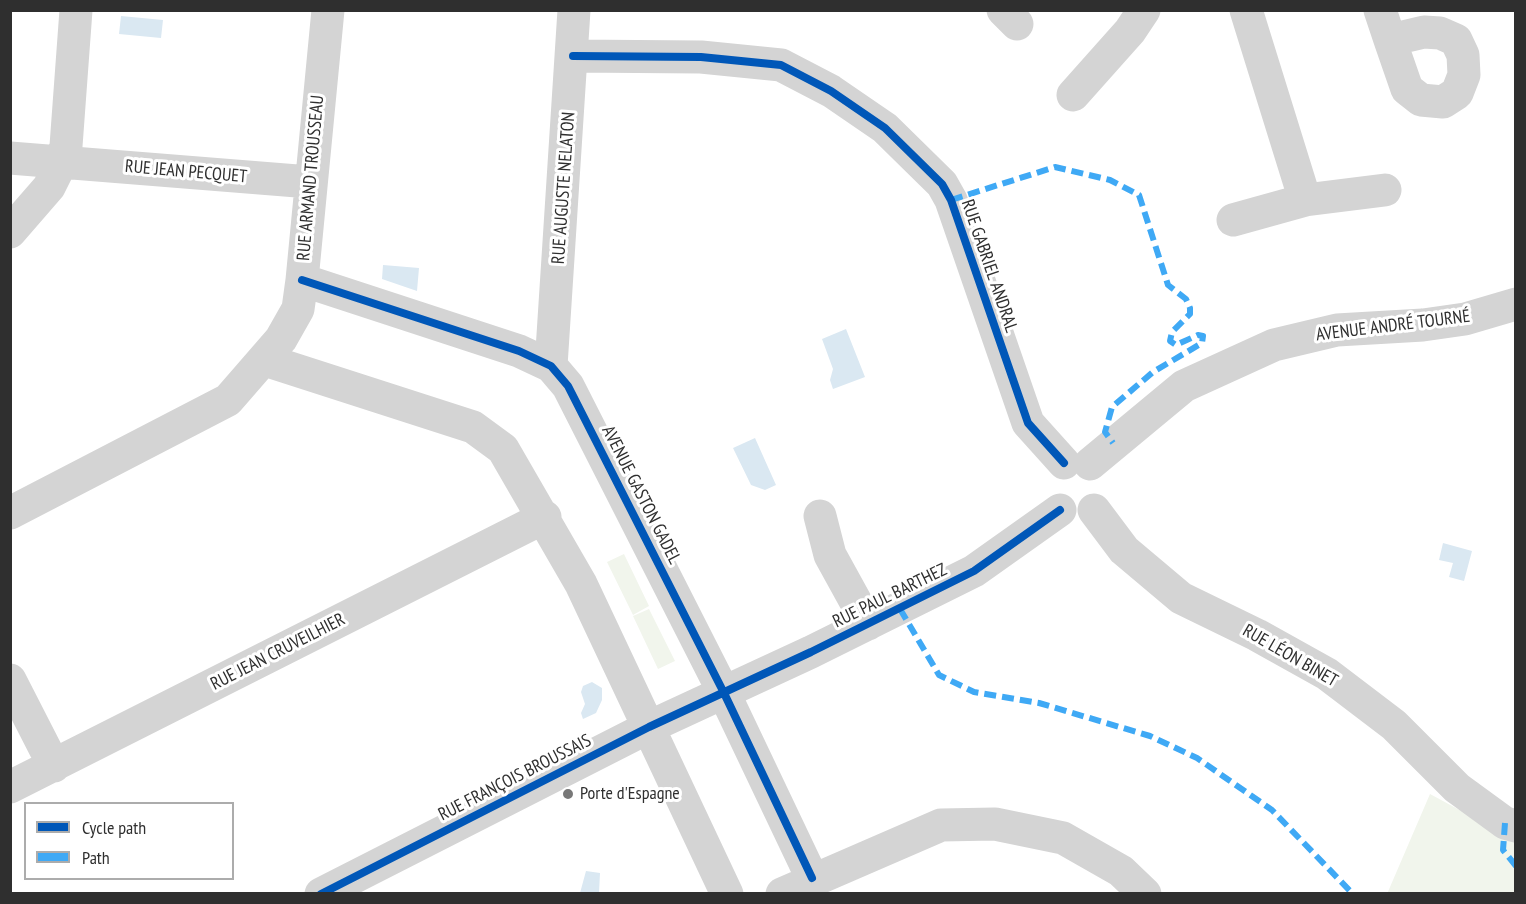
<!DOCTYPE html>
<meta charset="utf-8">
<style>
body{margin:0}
#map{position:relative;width:1526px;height:904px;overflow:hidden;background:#fff;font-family:"PT Sans Narrow",sans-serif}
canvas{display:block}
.frame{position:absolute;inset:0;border:12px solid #2f2f2f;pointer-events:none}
.legend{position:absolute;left:24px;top:802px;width:210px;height:78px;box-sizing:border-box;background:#fff;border:2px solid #acacac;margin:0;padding:8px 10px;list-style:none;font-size:18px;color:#2f2f2f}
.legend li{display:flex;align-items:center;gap:12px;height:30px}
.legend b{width:30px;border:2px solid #acacac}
</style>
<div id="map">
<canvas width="1526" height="904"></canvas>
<div class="frame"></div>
<ul class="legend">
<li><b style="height:8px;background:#0057b8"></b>Cycle path</li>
<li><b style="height:8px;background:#3fa9f5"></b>Path</li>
</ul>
</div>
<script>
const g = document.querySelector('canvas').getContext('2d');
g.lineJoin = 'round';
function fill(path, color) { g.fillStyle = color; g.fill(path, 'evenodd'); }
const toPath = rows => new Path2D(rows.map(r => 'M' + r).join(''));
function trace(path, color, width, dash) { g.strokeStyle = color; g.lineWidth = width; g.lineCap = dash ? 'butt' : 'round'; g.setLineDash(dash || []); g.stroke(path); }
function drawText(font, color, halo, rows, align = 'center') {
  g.font = font + ' "PT Sans Narrow",sans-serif'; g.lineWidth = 6; g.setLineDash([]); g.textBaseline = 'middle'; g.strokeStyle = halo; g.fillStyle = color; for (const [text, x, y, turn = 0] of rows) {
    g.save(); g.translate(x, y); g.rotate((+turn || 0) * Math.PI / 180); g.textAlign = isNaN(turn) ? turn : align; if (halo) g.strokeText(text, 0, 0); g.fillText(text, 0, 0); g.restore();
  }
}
fill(toPath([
 [624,554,649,606,633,615,607,562],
 [649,609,675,661,658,669,633,616],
 [1430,794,1515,840,1515,893,1387,894]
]), '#f1f5ec');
fill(toPath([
 [121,16,163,20,161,38,119,34],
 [383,265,419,268,417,291,382,279],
 [846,329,865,377,833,389,830,380,833,369,822,339],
 [755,438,776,485,765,490,751,485,733,448],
 [1443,543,1472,551,1464,581,1449,577,1453,563,1439,560],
 [592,682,602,688,602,700,596,713,583,719,581,713,585,704,581,692,583,686],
 [586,871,600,873,599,893,580,893]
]), '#dae8f2');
trace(toPath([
 [1003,10,1017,24],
 [1380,10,1390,40,1407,89,1421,100,1443,102,1457,93,1464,75,1463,55,1456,40,1440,33,1424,32,1390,40],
 [573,56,701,57,781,65,831,91,885,128,942,184,951,200,1028,423,1064,463],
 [1073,95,1130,31,1144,10],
 [10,158,310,182],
 [1305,200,1385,190],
 [1233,220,1305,200,1246,10],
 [10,232,49,187,62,161,66,146,76,10],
 [302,280,519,351,551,366,568,386,724,693,812,878],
 [265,360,473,427,503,449,581,584,727,894],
 [551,366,574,10],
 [1090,464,1184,386,1274,345,1337,330,1423,325,1465,319,1516,304],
 [1094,510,1124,550,1181,598,1257,635,1327,674,1394,725,1457,788,1505,823,1516,826],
 [10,513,228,400,281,339,298,309,302,280,328,10],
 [820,516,830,555,868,624],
 [10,680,54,766],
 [10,787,545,517],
 [321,894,649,727,811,652,974,571,1060,510],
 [782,894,941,825,995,824,1063,838,1121,871,1145,894]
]), '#d4d4d4', 33);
trace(toPath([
 [951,200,1055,167,1110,180,1139,195,1168,285,1186,299,1190,308,1190,314,1172,332,1170,341,1176,345,1198,335,1203,336,1202,343,1153,372,1112,407,1105,432,1113,443],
 [900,609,939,675,974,692,1039,703,1150,736,1197,758,1272,810,1353,894],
 [1505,823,1503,850,1516,866]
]), '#3fa9f5', 6, [12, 6]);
trace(toPath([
 [573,56,701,57,781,65,831,91,885,128,942,184,951,200,1028,423,1064,463],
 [302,280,519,351,551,366,568,386,724,693,812,878],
 [321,894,649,727,811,652,974,571,1060,510]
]), '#0057b8', 8);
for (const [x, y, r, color] of [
 [568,794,6,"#787878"]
]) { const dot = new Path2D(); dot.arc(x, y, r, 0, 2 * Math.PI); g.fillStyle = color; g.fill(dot); trace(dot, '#fff', 2); }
drawText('18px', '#2f2f2f', '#fff', [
 ["RUE JEAN PECQUET",186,172,5],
 ["RUE ARMAND TROUSSEAU",311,178,-85],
 ["RUE AUGUSTE NELATON",564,188,-86],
 ["RUE GABRIEL ANDRAL",989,266,71],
 ["AVENUE ANDRÉ TOURNÉ",1393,326,-7],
 ["AVENUE GASTON GADEL",641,495,63],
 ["RUE PAUL BARTHEZ",890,596,-26],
 ["RUE JEAN CRUVEILHIER",278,652,-27],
 ["RUE LÉON BINET",1290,656,30],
 ["RUE FRANÇOIS BROUSSAIS",515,778,-27]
]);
drawText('18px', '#2f2f2f', '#fff', [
 ["Porte d'Espagne",580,794]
], 'left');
</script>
